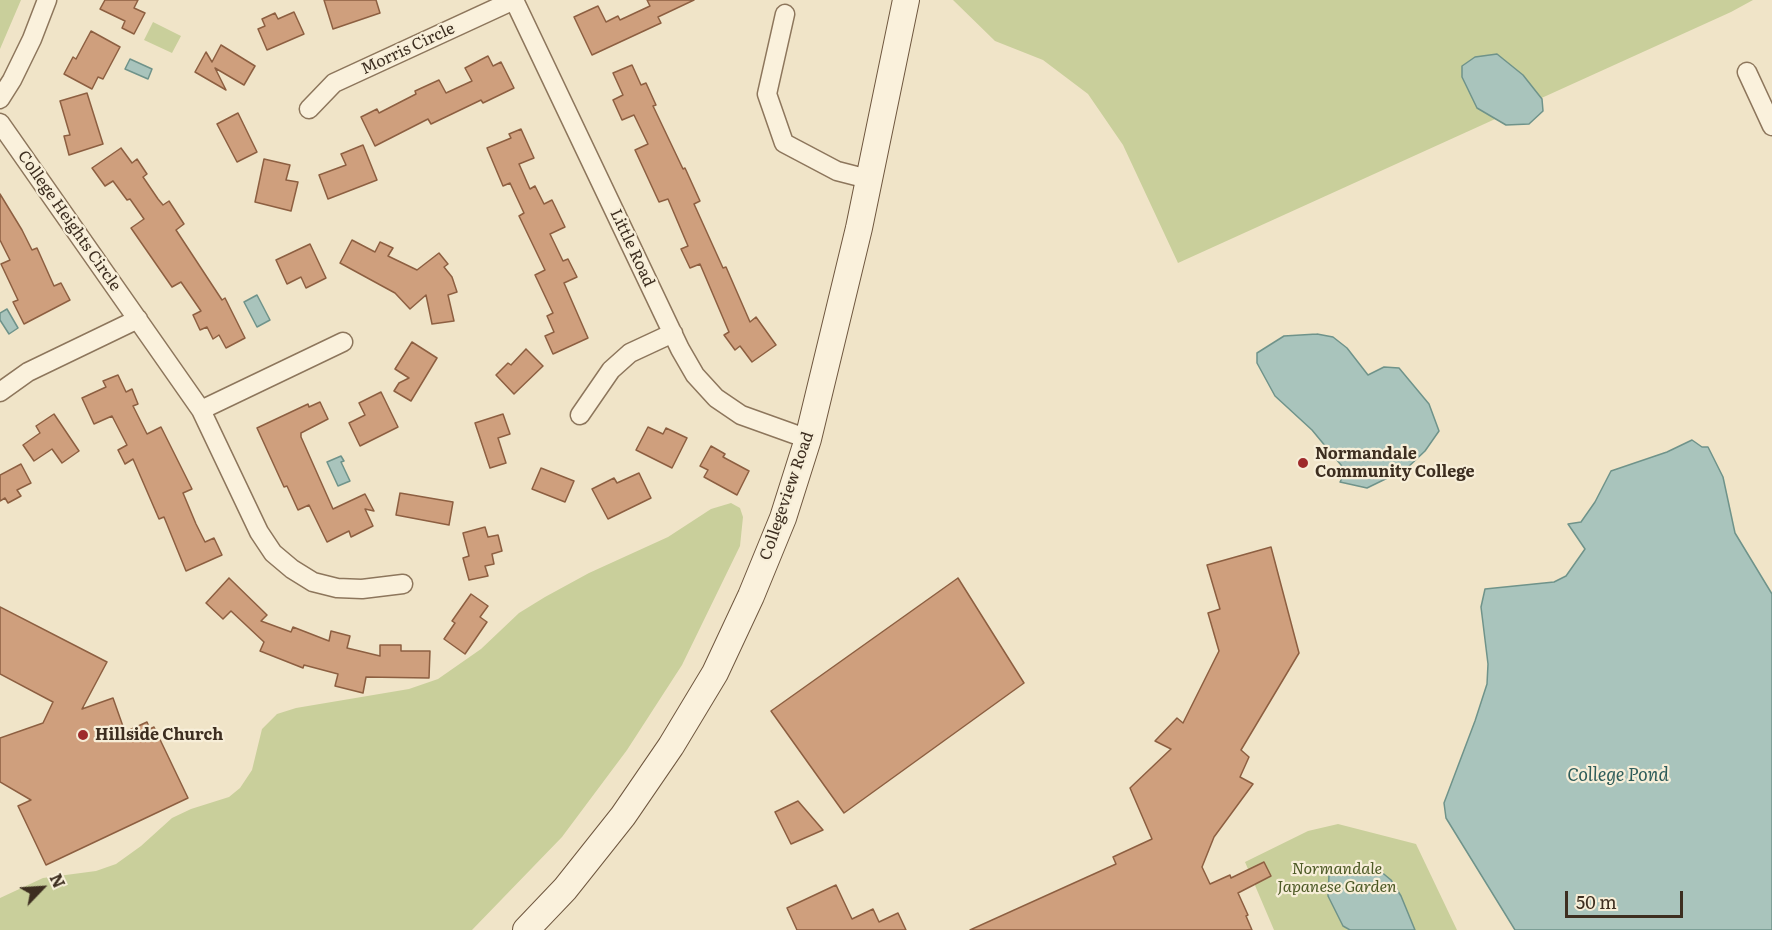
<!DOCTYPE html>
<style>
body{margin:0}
#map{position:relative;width:1772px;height:930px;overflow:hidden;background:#f0e4c8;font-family:Literata,serif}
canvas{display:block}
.north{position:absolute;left:12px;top:858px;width:60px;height:60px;-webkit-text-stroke:4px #f7eed8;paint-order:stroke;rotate:65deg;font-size:16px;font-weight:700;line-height:24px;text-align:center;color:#3d2e20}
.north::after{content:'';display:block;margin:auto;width:21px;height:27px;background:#3d2e20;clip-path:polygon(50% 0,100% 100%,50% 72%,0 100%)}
.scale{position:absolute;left:1565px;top:891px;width:118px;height:27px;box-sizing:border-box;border:3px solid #3d2e20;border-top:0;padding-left:8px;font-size:18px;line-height:21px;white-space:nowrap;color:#3d2e20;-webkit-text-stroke:4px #f7eed8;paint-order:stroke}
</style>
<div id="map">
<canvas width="1772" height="930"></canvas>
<div class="north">N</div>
<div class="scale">50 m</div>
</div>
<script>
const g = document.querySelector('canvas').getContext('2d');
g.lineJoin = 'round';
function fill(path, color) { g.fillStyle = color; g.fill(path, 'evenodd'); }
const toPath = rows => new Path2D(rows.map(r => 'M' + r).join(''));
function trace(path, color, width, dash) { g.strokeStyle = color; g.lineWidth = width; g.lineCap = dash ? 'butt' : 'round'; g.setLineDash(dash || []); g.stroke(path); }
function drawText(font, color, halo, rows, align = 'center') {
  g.font = font + ' Literata,serif'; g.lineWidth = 4.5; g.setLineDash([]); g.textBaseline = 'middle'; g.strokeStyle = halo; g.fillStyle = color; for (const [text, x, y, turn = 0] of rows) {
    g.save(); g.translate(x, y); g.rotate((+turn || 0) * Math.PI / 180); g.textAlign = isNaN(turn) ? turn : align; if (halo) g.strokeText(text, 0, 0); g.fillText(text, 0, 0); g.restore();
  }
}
fill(toPath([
 [0,0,21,0,0,49],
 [953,0,1753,0,1731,12,1178,263,1123,145,1088,94,1043,60,995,41],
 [153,22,181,36,172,53,144,40],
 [731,503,740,508,743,517,740,546,682,665,627,750,562,837,472,930,0,930,0,898,43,878,96,871,116,864,141,846,172,818,191,809,229,797,240,788,252,770,262,729,277,714,296,708,409,689,438,679,481,649,519,613,545,597,589,573,668,537,711,509],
 [1338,824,1416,844,1457,930,1274,930,1245,862,1308,831]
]), '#c9cf9b');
const water = toPath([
 [1497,54,1523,75,1542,99,1543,111,1529,124,1506,125,1477,108,1462,77,1462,66,1475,57,1497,54],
 [130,59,152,69,148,79,125,69,130,59],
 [257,295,270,320,257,327,244,302,257,295],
 [7,309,18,328,9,334,0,320,0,313,7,309],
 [1317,334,1333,337,1347,348,1368,375,1384,367,1399,368,1429,404,1439,431,1425,451,1406,469,1367,488,1340,482,1346,471,1312,430,1275,396,1257,363,1257,353,1284,336,1317,334],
 [1692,440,1702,447,1708,447,1723,477,1735,533,1772,594,1772,930,1515,930,1446,818,1444,803,1475,721,1487,684,1488,664,1481,607,1485,589,1554,582,1566,576,1585,549,1568,524,1581,522,1595,502,1611,471,1667,452,1692,440],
 [341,456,344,461,341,462,350,481,338,486,327,462,341,456],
 [1342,865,1379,870,1391,880,1401,896,1415,930,1350,930,1343,926,1328,896,1329,875,1342,865]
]);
fill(water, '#a9c4bc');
trace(water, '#6f938a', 1.5);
const building = toPath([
 [105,0,138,0,134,8,145,13,134,34,122,28,125,21,100,9,105,0],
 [324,0,376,0,380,13,333,29,324,0],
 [647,0,694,0,658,17,661,23,592,55,574,17,598,6,606,22,618,16,620,20,650,6,647,0],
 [294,12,304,34,267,50,258,29,265,26,262,19,275,13,278,19,294,12],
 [91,31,120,47,103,79,98,77,92,89,64,74,73,57,76,59,91,31],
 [221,45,255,66,244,85,215,68,226,90,195,72,206,52,212,62,221,45],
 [488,56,493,66,501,62,514,88,483,103,481,100,431,124,428,119,375,146,361,117,377,109,379,113,416,94,415,91,439,80,446,93,472,81,465,68,488,56],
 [632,65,641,85,646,83,656,105,653,106,683,169,685,168,700,201,694,204,723,268,726,267,750,322,756,317,776,345,752,362,740,346,735,350,724,335,729,332,700,264,690,268,681,249,688,246,668,199,659,202,635,150,648,144,634,115,622,120,613,100,623,95,613,73,632,65],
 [87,93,103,144,69,155,64,136,70,135,60,101,87,93],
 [238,113,257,152,237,162,217,124,238,113],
 [521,129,534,158,519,164,530,189,535,186,544,204,552,200,565,227,550,234,563,261,568,259,577,277,564,283,588,338,553,354,545,336,554,332,547,316,553,313,535,275,545,270,519,216,524,213,510,183,503,186,487,148,511,138,509,134,521,129],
 [363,145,377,180,328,199,319,175,346,165,341,154,363,145],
 [121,148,132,163,137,159,147,174,143,177,158,199,163,205,169,201,184,224,176,230,222,300,225,298,245,338,226,348,219,335,213,339,207,327,200,330,193,315,201,311,181,282,172,287,131,228,144,219,130,199,127,200,113,181,105,186,92,168,121,148],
 [264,159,290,165,286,180,298,182,291,211,255,202,264,159],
 [0,194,22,230,32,250,37,248,54,286,61,283,70,300,24,324,13,302,18,300,1,264,10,260,0,240,0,194],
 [352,240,375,252,380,242,393,248,388,256,417,270,439,253,448,264,444,267,452,277,457,292,448,295,454,321,432,324,426,295,410,309,395,293,340,263,352,240],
 [310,244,326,278,306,288,301,277,287,284,276,260,310,244],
 [412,342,437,358,411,401,394,391,399,383,409,378,395,369,412,342],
 [526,349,543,366,514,394,496,375,508,363,511,365,526,349],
 [118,375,126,392,132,389,138,404,133,406,147,434,161,427,192,489,183,493,196,524,205,542,214,538,222,555,186,571,164,517,159,519,133,459,125,464,118,450,127,445,112,416,94,424,82,398,106,387,103,381,118,375],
 [381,392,398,427,360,446,349,423,365,415,359,403,381,392],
 [320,402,328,419,301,433,301,437,333,509,365,494,374,511,365,509,373,526,351,537,349,531,327,542,309,505,298,510,287,486,284,487,257,428,308,404,309,407,320,402],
 [54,414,79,451,62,463,52,449,34,461,23,445,40,433,36,426,54,414],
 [503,414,510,434,498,438,506,463,490,468,475,423,503,414],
 [648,427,663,434,666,428,687,438,672,468,636,450,648,427],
 [711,446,725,454,723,457,749,471,737,495,704,477,708,470,700,466,711,446],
 [21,464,31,483,17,490,21,496,8,503,5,498,0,501,0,475,21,464],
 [541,468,574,481,565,502,532,489,541,468],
 [639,473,651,498,608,519,592,489,614,478,617,483,639,473],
 [400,493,453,502,449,525,396,515,400,493],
 [485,527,488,537,498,535,502,551,492,554,494,564,485,566,488,576,469,580,463,558,469,556,463,533,485,527],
 [1271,547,1299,653,1241,750,1249,757,1240,777,1253,784,1214,837,1202,867,1210,884,1230,875,1231,878,1264,862,1271,876,1238,893,1248,915,1246,916,1252,930,970,930,1116,864,1113,857,1152,839,1130,788,1171,749,1155,741,1177,718,1183,723,1219,651,1208,613,1220,609,1207,565,1271,547],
 [229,578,267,615,261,621,291,632,293,627,329,641,331,631,350,636,347,648,380,656,380,645,401,645,401,651,430,651,429,678,366,677,363,693,335,686,338,674,304,665,303,668,260,651,264,642,231,611,223,619,206,603,229,578],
 [958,578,1024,683,844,813,771,711,958,578],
 [471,594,488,606,480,617,487,622,465,654,444,639,455,623,452,621,471,594],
 [0,607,107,662,82,709,113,698,125,732,147,722,150,729,154,727,188,798,46,865,18,806,31,800,0,782,0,738,43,723,53,702,0,674,0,607],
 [798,801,823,830,791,844,775,812,798,801],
 [836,885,852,919,873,909,879,922,898,913,906,930,797,930,787,908,836,885]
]);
fill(building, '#cf9f7d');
trace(building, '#8d5f41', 1.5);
const street = toPath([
 [514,0,680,349,695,375,716,398,741,415,808,439],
 [785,14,767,94,784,143,837,171,868,179],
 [1747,72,1772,126],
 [0,99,12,80,32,39,47,0],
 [309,109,334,83,514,0],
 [0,123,201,410,259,532,273,553,292,569,313,582,337,588,362,589,403,584],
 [0,392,28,372,138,319],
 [201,410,343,342],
 [580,415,611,370,630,353,673,333]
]);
const secondary = toPath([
 [526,930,565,889,623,816,671,746,715,673,751,596,783,518,808,439,859,228,906,0]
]);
trace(street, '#8d765c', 21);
trace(secondary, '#6f573f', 28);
trace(street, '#faf1dc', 18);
trace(secondary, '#faf1dc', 26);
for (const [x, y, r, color] of [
 [1303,463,6,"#9e2a2b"],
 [83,735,6,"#9e2a2b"]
]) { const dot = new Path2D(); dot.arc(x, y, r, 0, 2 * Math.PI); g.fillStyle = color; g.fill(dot); trace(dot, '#f7eed8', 2); }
drawText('16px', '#3d2e20', '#f7eed8', [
 ["Morris Circle",408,49,-25],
 ["College Heights Circle",69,221,55],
 ["Little Road",632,248,65],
 ["Collegeview Road",787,496,-71]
]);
drawText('bold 16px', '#3d2e20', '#f7eed8', [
 ["Normandale",1315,454],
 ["Community College",1315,472],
 ["Hillside Church",95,735]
], 'left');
drawText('italic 16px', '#4d5a26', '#f7eed8', [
 ["Normandale",1337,869],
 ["Japanese Garden",1337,887]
]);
drawText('italic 18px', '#2f5d5a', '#f7eed8', [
 ["College Pond",1618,776]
]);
</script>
